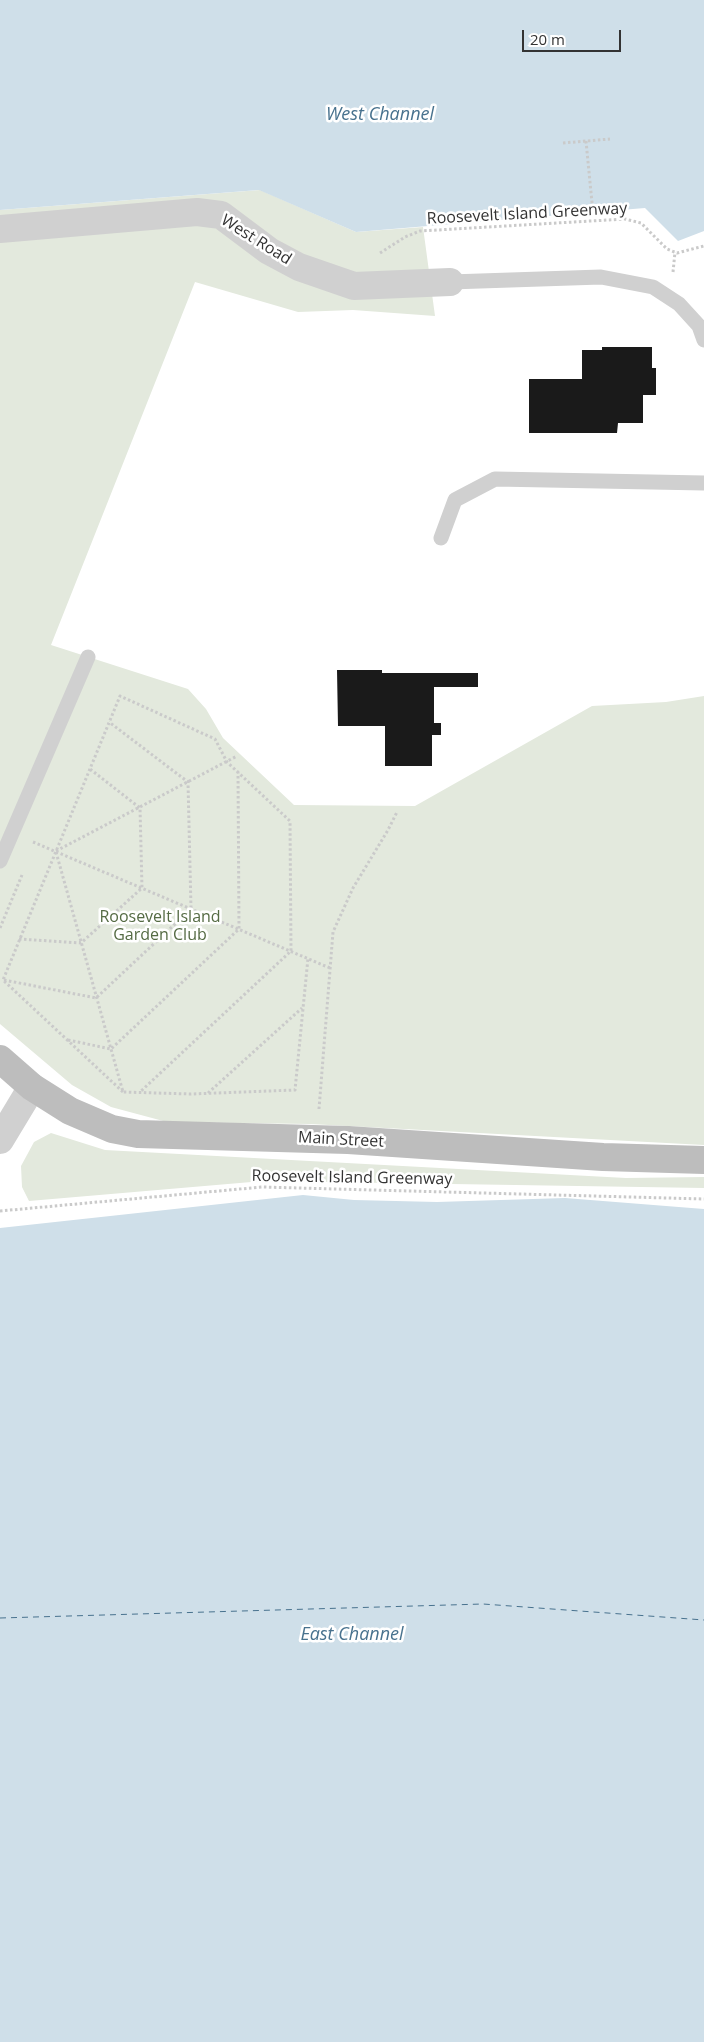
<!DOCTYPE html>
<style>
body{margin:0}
#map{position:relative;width:704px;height:2042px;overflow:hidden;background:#fff;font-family:"Open Sans",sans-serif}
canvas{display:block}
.scale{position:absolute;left:522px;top:30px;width:99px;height:22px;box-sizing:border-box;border:2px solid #333;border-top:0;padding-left:6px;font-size:15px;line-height:18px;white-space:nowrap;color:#333;-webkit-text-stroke:4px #fff;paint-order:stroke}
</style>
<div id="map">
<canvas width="704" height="2042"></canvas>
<div class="scale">20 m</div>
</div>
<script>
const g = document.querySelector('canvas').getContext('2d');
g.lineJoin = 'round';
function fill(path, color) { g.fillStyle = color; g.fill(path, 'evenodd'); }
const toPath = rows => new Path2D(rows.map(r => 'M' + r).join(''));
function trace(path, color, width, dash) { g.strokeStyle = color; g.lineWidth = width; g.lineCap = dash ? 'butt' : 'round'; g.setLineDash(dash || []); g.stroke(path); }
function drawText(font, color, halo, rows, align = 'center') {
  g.font = font + ' "Open Sans",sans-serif'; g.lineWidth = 5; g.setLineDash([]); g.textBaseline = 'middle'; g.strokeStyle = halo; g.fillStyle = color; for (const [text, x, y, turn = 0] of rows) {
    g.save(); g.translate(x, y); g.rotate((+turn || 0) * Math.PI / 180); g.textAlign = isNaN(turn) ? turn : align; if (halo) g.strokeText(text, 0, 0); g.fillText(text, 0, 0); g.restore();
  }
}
fill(toPath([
 [260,190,356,232,423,227,435,316,353,310,298,312,195,282,51,645,188,689,206,709,223,738,294,805,415,806,592,706,666,702,704,696,704,1145,310,1124,167,1122,111,1107,72,1085,0,1024,0,210],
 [51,1133,105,1150,626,1178,704,1177,704,1188,263,1181,29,1201,22,1187,21,1166,34,1142]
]), '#e3e9dd');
fill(toPath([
 [0,0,704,0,704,231,678,241,645,208,356,232,259,190,0,210],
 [303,1195,354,1200,437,1202,565,1198,704,1209,704,2042,0,2042,0,1228]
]), '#cfdfe9');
trace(toPath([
 [0,1618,483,1604,704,1620]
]), '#48728e', 1, [6, 5]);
fill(toPath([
 [602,347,652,347,652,368,656,368,656,395,643,395,643,423,618,423,617,433,529,433,529,379,582,379,582,350,602,350],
 [337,670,382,670,382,673,478,673,478,687,434,687,434,723,441,723,441,735,432,735,432,766,385,766,385,726,338,726]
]), '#1a1a1a');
trace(toPath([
 [586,141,593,213],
 [563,143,610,139],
 [380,253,405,237,420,231,625,219,641,223,667,249,677,253,704,246],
 [673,272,675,252],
 [33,842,330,968],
 [56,851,237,756],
 [56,852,123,1092,191,1094,295,1090,308,958],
 [0,928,22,875],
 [19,939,81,943,142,888,140,808,90,769],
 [4,980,96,998,191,909,188,782,109,722],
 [68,1040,111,1049,239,929,238,772],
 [123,1092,3,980,120,696,215,739,227,762,290,821,291,951,140,1092],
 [208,1093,302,1008],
 [319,1109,333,932,353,888,388,830,397,812],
 [0,1211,262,1187,704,1199]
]), '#cacaca', 3, [2.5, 2.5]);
trace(toPath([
 [450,282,601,277,653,287,679,304,699,326,704,340],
 [441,538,455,500,495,479,704,483],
 [0,861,88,657]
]), '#d0d0d0', 15);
trace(toPath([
 [0,229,197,212,221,215,269,251,299,267,354,286,450,282],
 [0,1140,32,1087]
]), '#d0d0d0', 28);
trace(toPath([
 [0,1059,32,1087,70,1111,112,1129,138,1134,348,1140,603,1157,704,1160]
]), '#bdbdbd', 28);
drawText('16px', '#333', '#fff', [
 ["Roosevelt Island Greenway",527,214,-3],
 ["West Road",256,240,32],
 ["Main Street",341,1140,3],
 ["Roosevelt Island Greenway",352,1178,1]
]);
drawText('16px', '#556b44', '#fff', [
 ["Roosevelt Island",160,917],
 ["Garden Club",160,935]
]);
drawText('italic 18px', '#48728e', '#fff', [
 ["West Channel",380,115],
 ["East Channel",352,1635]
]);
</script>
